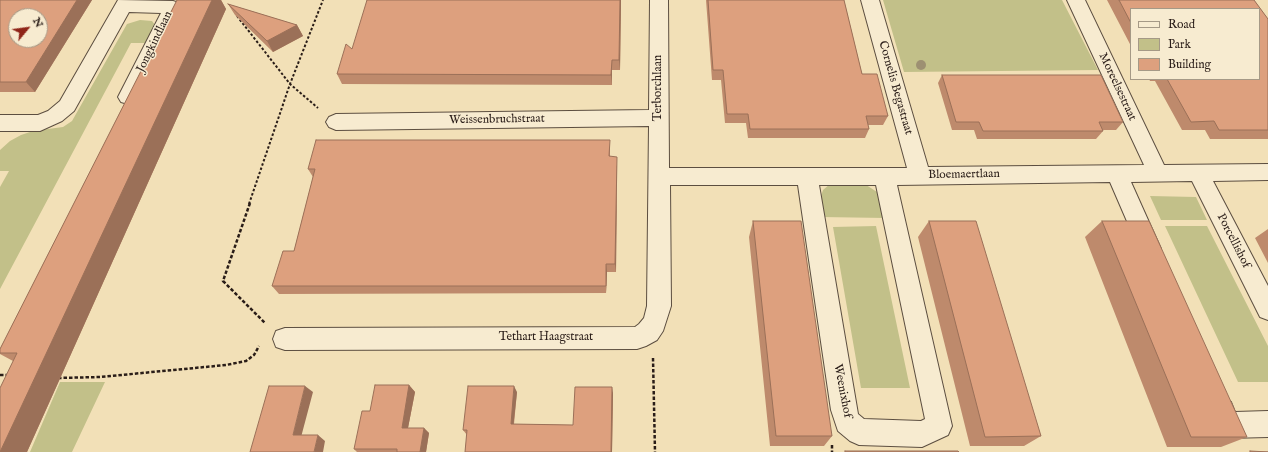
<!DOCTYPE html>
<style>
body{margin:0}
#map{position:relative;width:1268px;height:452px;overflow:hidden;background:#f2e0b7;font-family:"IM FELL English",serif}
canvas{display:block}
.legend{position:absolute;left:1130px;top:8px;width:130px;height:72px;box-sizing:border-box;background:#f7ebd0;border:1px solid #a59986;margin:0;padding:5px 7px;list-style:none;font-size:12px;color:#2a1d18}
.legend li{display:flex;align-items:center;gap:8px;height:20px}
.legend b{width:20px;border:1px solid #a59986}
.north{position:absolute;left:8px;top:8px;width:40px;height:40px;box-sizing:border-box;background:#f7ebd0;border:1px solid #a59986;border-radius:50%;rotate:61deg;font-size:11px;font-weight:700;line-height:16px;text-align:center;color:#2a1d18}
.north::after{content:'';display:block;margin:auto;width:14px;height:18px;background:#8f2418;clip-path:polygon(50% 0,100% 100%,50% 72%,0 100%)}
</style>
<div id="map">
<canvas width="1268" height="452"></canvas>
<ul class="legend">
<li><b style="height:5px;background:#f7ebd0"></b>Road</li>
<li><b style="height:11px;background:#c2c089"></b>Park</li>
<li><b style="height:11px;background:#dda07e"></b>Building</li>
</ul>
<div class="north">N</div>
</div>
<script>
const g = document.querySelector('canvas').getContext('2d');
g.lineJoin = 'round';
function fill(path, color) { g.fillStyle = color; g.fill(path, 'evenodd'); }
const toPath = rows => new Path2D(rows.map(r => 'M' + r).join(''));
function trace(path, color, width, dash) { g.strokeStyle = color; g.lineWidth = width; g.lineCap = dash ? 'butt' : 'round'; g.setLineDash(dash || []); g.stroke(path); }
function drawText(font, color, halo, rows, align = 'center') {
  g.font = font + ' "IM FELL English",serif'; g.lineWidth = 3; g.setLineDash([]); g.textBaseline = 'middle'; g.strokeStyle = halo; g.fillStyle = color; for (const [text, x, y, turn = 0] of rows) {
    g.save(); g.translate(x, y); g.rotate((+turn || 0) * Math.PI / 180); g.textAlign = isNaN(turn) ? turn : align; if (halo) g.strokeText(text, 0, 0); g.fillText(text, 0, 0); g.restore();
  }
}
fill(toPath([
 [883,0,1062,0,1098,70,904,72],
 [140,20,152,21,155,25,147,43,131,43,0,289,0,187,9,171,0,171,0,150,10,141,21,135,33,131,63,127,72,121,127,24],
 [860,181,877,192,883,200,886,218,821,217,820,199,823,190,830,184],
 [1150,196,1196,197,1207,220,1161,220],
 [876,226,910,388,861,388,833,227],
 [1165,226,1207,226,1268,346,1268,382,1238,382],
 [60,382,105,382,72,452,30,452]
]), '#c2c089');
const minor = toPath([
 [118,0,173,1,179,3,182,7,135,102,128,104,121,102,118,97,161,13,129,12,74,111,62,121,40,131,0,131,0,115,38,115,48,111,60,101,118,0],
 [650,0,668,0,669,168,907,168,861,0,879,0,928,167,1144,165,1067,0,1085,0,1164,165,1268,164,1268,180,1213,181,1268,286,1268,320,1260,317,1192,181,1131,182,1161,249,1158,256,1150,259,1142,256,1110,182,897,185,952,426,948,435,922,447,859,445,850,441,838,431,831,410,798,185,670,185,671,306,663,331,657,340,646,346,637,349,285,350,276,347,273,339,276,331,285,328,635,327,639,324,644,318,647,306,649,126,336,130,329,127,326,122,329,117,336,114,649,110,650,0],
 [819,185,876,185,925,419,921,421,864,419,858,414,819,185],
 [1222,398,1231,402,1235,412,1268,411,1268,437,1228,438,1219,434,1209,411,1213,402,1222,398]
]);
trace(minor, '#5c4e40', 2);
trace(toPath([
 [237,16,290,84,318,108],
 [249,204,290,84,323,0]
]), '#2a1d18', 2, [2.5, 2]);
trace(toPath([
 [250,203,223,281,265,323],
 [653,358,655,452],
 [0,375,9,375],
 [58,378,100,377,226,365,246,361,254,355,259,346],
 [832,445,832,452]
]), '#2a1d18', 2.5, [3.5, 2]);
fill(minor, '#f7ebd0');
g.fillStyle = '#9d9072';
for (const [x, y] of [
 [921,65]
]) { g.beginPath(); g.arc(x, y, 5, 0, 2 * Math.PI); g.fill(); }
fill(toPath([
 [0,0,92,0,35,92,0,92],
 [177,0,221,0,226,9,27,452,0,452,13,361,0,354,0,349],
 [621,0,620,70,612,70,612,85,342,84,337,74,352,49],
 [706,0,844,0,862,74,888,116,883,125,868,125,869,129,865,138,748,138,746,123,725,123,721,80,712,80],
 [1107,0,1254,0,1268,19,1268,139,1210,139,1205,130,1182,130,1155,81,1150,81,1149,79,1259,79,1131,9,1131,46],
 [228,4,297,25,303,36,273,52,235,15],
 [942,75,1123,122,1116,130,1103,130,1103,131,1096,139,977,139,974,130,952,130,938,83],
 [610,149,610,156,617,166,616,272,607,272,606,293,279,294,272,286,294,251,313,177,308,169],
 [753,221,832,436,824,446,770,446,749,237],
 [929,221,1041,436,1024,446,970,446,918,237],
 [1102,221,1247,437,1221,447,1167,447,1085,237],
 [1268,229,1268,263,1255,238],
 [409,385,415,392,408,428,424,428,429,433,426,452,357,452,354,449,370,411],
 [517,392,514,424,573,425,613,393,612,452,465,452,467,435,463,430]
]), '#be8a6c');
fill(toPath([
 [77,0,92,0,35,92,26,82],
 [212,0,221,0,226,9,27,452,0,452],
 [620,0,621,0,620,70,619,60],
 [297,25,303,36,273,52,267,41],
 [612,60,612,85,611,75],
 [617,157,617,166,616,272,615,264],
 [606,264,607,272,606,293],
 [409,385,415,392,407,433,402,428],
 [305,386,313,392,300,441,293,435],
 [514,386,517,392,513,429,511,424],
 [612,387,613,393,612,452,611,452],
 [424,428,429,433,426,452,420,452],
 [318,435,325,441,323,452,314,452]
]), '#9b7058');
const building = toPath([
 [0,0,77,0,26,82,0,82,0,0],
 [16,16,40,16,40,40,16,40,16,16],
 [177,0,212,0,0,452,0,388,17,353,0,353,0,349,177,0],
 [367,0,620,0,619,60,612,60,611,75,337,74,346,44,352,49,367,0],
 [708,0,844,0,862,74,877,74,888,116,866,116,869,129,750,129,748,114,727,114,723,70,713,70,708,0],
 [1119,0,1254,0,1268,19,1268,130,1219,130,1214,121,1191,122,1167,79,1259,79,1259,9,1131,9,1131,23,1119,0],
 [228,4,297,25,267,41,228,4],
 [942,75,1101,75,1123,122,1099,122,1103,131,983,131,979,122,956,122,942,75],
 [316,140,610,140,609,156,617,157,615,264,606,264,606,286,272,286,283,251,294,251,315,169,308,169,316,140],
 [753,221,801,221,832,436,776,436,753,221],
 [929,221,976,221,1041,436,985,437,929,221],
 [1102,221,1149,221,1247,437,1191,437,1102,221],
 [375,385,409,385,402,428,424,428,420,452,397,452,397,449,354,449,362,411,370,411,375,385],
 [269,386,305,386,293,435,318,435,314,452,250,452,269,386],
 [468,386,514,386,511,424,573,425,575,387,612,387,611,452,465,452,467,430,463,430,468,386],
 [845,451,958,451,959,452,845,452,845,451],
 [1250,451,1268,452,1250,452,1250,451]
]);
fill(building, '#dda07e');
trace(building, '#9b7058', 1);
drawText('12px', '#2a1d18', '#f7ebd0', [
 ["Jongkindlaan",155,42,-64],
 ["Moreelsestraat",1117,87,65],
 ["Terborchlaan",659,88,-90],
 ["Cornelis Begastraat",895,88,74],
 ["Weissenbruchstraat",497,120,-1],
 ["Bloemaertlaan",964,175,-1],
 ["Porcellishof",1233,241,63],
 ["Tethart Haagstraat",546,338],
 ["Weenixhof",842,391,79]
]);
</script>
